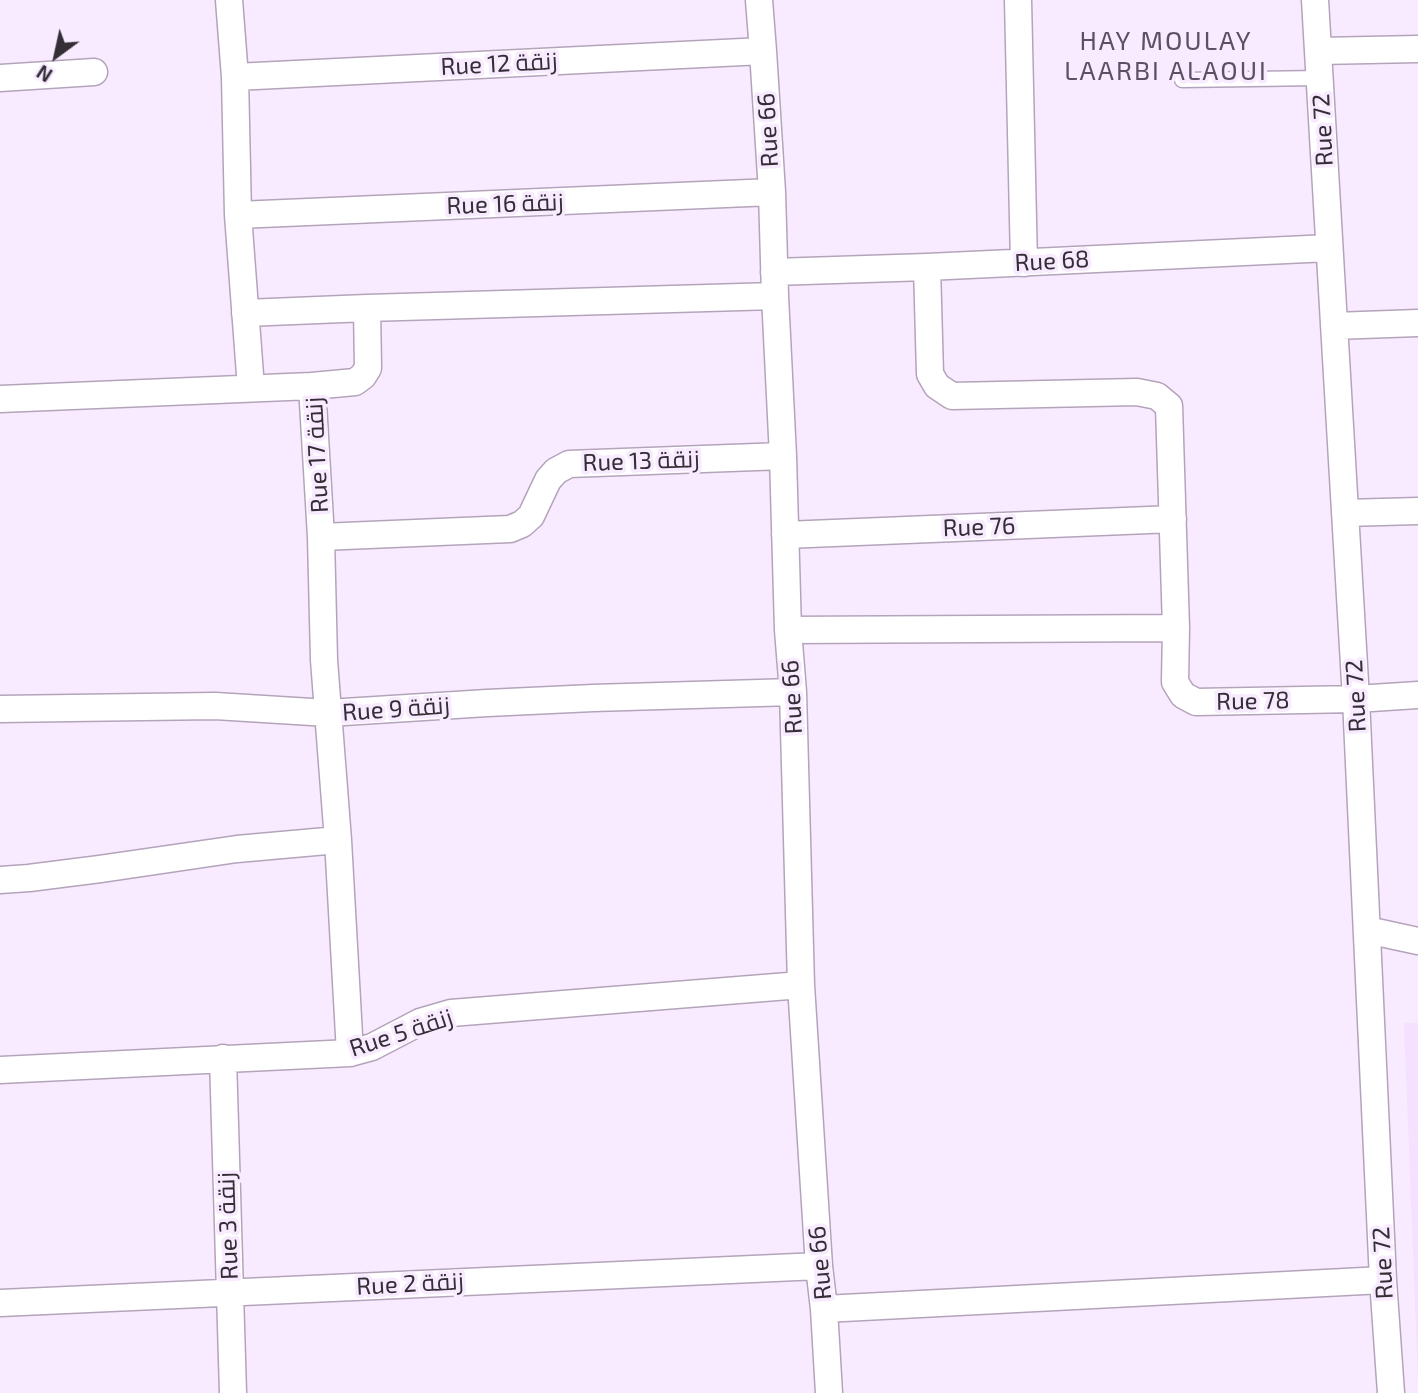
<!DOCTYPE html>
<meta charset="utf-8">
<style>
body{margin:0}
#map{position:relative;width:1418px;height:1393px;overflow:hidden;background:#f9ebff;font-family:"Exo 2",sans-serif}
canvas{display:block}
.north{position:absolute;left:21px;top:21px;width:70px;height:70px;-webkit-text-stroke:5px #f9ebff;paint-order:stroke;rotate:213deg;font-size:19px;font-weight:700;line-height:28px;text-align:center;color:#342e37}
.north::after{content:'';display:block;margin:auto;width:24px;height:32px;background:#342e37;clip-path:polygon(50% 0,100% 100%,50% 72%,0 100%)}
</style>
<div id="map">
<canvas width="1418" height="1393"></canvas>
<div class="north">N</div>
</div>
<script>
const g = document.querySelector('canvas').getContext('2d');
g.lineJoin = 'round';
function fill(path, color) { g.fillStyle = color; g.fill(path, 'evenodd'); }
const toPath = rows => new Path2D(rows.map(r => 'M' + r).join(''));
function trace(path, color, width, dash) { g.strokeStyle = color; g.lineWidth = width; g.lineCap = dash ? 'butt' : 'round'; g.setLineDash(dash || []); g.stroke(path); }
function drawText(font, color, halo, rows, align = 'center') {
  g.font = font + ' "Exo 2",Cairo,sans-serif'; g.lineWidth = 7; g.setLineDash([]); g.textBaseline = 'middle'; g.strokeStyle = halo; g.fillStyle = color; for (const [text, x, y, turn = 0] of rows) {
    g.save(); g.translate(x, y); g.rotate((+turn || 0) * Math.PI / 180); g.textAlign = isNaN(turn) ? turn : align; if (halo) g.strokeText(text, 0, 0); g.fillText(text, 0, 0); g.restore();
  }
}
fill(toPath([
 [1404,1023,1418,1023,1418,1379]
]), '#f5e0ff');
const service = toPath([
 [1182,80,1320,78]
]);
const minor = toPath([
 [229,0,235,77,238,215,251,388],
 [759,0,763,51,772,192,775,296,783,456,788,630,793,692,801,985,819,1266,824,1309,829,1393],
 [1018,0,1024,263],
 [1315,0,1356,699,1383,1280,1391,1393],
 [1319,51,1418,49],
 [235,77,763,51],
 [0,78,94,72],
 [238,215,772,192],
 [927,267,930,374,937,386,952,396,1137,392,1157,396,1169,406,1176,628,1175,682,1183,695,1196,702,1356,699,1418,695],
 [774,272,927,267,1329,248],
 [245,313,367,308],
 [1334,326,1418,323],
 [0,399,312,386],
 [1345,513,1418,511],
 [785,535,1173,519],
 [321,537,510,529,522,524,531,516,548,480,556,471,569,464,783,456],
 [788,630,1176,628],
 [0,709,215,706,328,713,487,703,593,698,793,692],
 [0,880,29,878,100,869,237,849,338,840],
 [1367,930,1418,941],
 [350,1053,338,840,324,660,321,537,312,386,355,382,363,376,368,368,367,308,775,296],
 [223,1058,233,1393],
 [0,1070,350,1053,372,1047,420,1022,451,1013,801,985],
 [0,1303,819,1266],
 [824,1309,1383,1280]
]);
trace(service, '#b4a4bb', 17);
trace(minor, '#b4a4bb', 29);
trace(service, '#fff', 14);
trace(minor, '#fff', 26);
drawText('24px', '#342e37', '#f9ebff', [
 ["Rue 12 زنقة",499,64,-3],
 ["Rue 66",768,130,-93],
 ["Rue 72",1323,130,-93],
 ["Rue 16 زنقة",505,204,-2],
 ["Rue 68",1052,261,-3],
 ["Rue 17 زنقة",317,455,-93],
 ["Rue 13 زنقة",641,461,-2],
 ["Rue 76",979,527,-2],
 ["Rue 72",1356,696,-93],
 ["Rue 66",792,697,-93],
 ["Rue 78",1253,701,-1],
 ["Rue 9 زنقة",396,709,-4],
 ["Rue 5 زنقة",401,1033,-18],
 ["Rue 3 زنقة",228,1226,-92],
 ["Rue 66",820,1263,-95],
 ["Rue 72",1383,1263,-93],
 ["Rue 2 زنقة",410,1284,-3]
]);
g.letterSpacing = '2px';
drawText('26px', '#5d4f64', '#f9ebff', [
 ["HAY MOULAY",1166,41],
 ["LAARBI ALAOUI",1166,71]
]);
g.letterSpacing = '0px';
</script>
